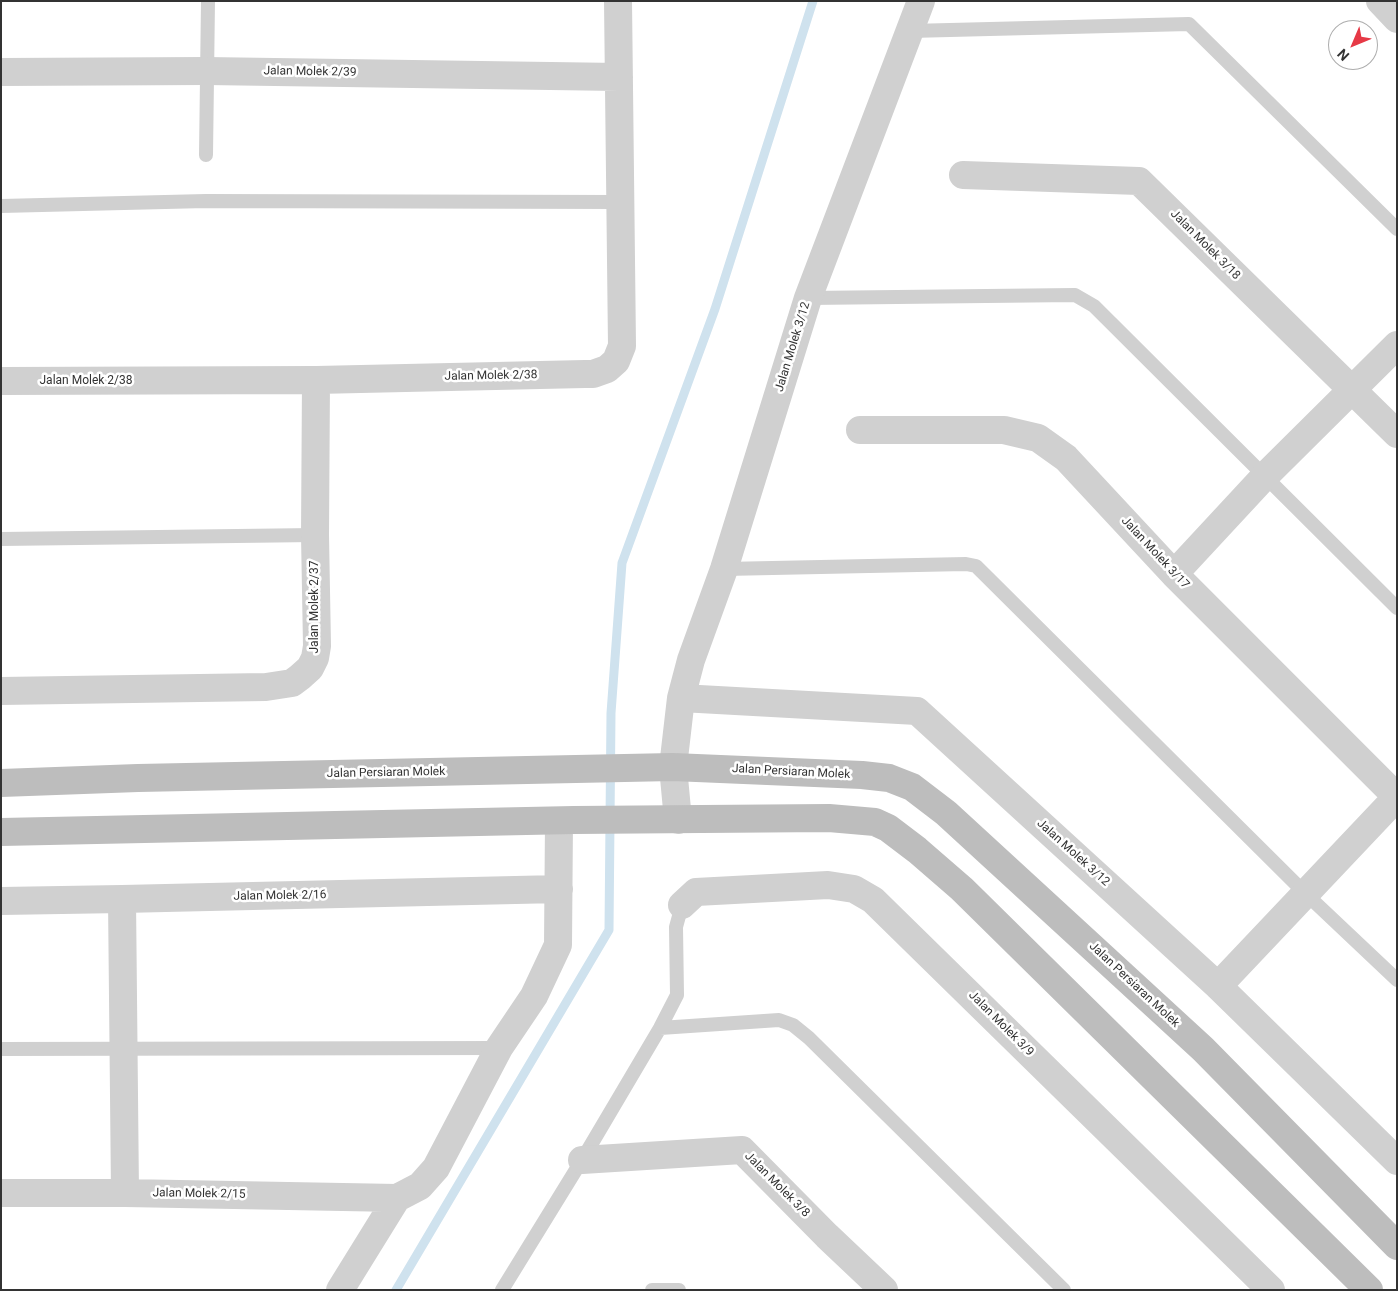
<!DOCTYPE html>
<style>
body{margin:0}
#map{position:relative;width:1398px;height:1291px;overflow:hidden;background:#fff;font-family:Roboto,sans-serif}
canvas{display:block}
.frame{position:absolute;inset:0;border:2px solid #333;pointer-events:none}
.north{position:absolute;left:1328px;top:20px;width:50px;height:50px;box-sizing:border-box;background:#fff;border:1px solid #adadad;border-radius:50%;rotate:225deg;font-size:14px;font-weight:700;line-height:20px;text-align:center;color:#333}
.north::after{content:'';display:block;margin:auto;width:18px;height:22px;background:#e63946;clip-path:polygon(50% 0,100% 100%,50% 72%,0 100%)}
</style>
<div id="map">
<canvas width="1398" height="1291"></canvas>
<div class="frame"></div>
<div class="north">N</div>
</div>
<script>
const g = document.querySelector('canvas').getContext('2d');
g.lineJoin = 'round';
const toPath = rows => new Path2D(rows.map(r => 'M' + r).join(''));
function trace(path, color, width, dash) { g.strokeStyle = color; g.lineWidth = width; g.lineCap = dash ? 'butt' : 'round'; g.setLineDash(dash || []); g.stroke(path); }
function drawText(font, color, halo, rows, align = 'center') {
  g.font = font + ' Roboto,sans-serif'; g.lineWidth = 5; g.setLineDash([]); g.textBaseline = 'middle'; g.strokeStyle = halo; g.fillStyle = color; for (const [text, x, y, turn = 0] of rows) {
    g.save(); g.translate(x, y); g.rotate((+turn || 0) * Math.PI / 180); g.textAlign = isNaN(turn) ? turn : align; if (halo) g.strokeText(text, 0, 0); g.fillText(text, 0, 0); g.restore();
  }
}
trace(toPath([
 [396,1290,609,930,611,713,622,563,715,309,813,1]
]), '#cfe2ee', 9);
trace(toPath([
 [910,31,1189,24,1397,229],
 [206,155,208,1],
 [1,206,206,201,620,202],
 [808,298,1075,295,1094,306,1397,608],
 [1,539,315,535],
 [724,569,966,564,976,566,1306,894,1397,980],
 [660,1028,779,1020,793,1025,809,1038,1064,1290],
 [1,1049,499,1048],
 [502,1290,582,1160,660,1028,677,995,676,927,682,905],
 [652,1290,679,1290]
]), '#d0d0d0', 14);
trace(toPath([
 [1380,1,1397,19],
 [1,72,206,71,619,77],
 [963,175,1139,181,1397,434],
 [1,381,316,380,585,374,593,374,607,369,616,361,622,346,618,1],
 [860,430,1004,430,1038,438,1066,458,1174,574,1397,797],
 [1174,574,1264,477,1397,345],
 [1,691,266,687,292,683,300,677,310,668,315,658,317,646,315,535,316,380],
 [681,698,917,711,1218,986,1397,1161],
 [678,820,673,767,681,698,691,660,724,569,808,298,921,1],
 [122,899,125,1193],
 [1,901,122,899,559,889],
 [682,905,696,892,828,885,854,889,873,900,1271,1290],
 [1218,986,1397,797],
 [582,1160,742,1150,827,1236,884,1290],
 [1,1193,125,1193,397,1198],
 [340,1290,397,1198,420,1186,436,1168,499,1048,534,996,558,945,559,821]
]), '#d0d0d0', 28);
trace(toPath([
 [1,783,138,778,673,767,862,775,889,778,912,787,946,813,1203,1049,1397,1246],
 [1,832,574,820,829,818,875,822,888,828,917,850,962,889,1369,1290]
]), '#bdbdbd', 28);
drawText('12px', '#333', '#fff', [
 ["Jalan Molek 2/39",310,72,1],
 ["Jalan Molek 3/18",1205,245,45],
 ["Jalan Molek 3/12",793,347,-73],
 ["Jalan Molek 2/38",491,376,-1],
 ["Jalan Molek 2/38",86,381],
 ["Jalan Molek 3/17",1155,553,47],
 ["Jalan Molek 2/37",315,607,-90],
 ["Jalan Persiaran Molek",791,772,3],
 ["Jalan Persiaran Molek",386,773,-1],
 ["Jalan Molek 3/12",1073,853,42],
 ["Jalan Molek 2/16",280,896,-1],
 ["Jalan Persiaran Molek",1134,985,43],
 ["Jalan Molek 3/9",1001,1024,45],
 ["Jalan Molek 3/8",777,1185,45],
 ["Jalan Molek 2/15",199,1194,1]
]);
</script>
